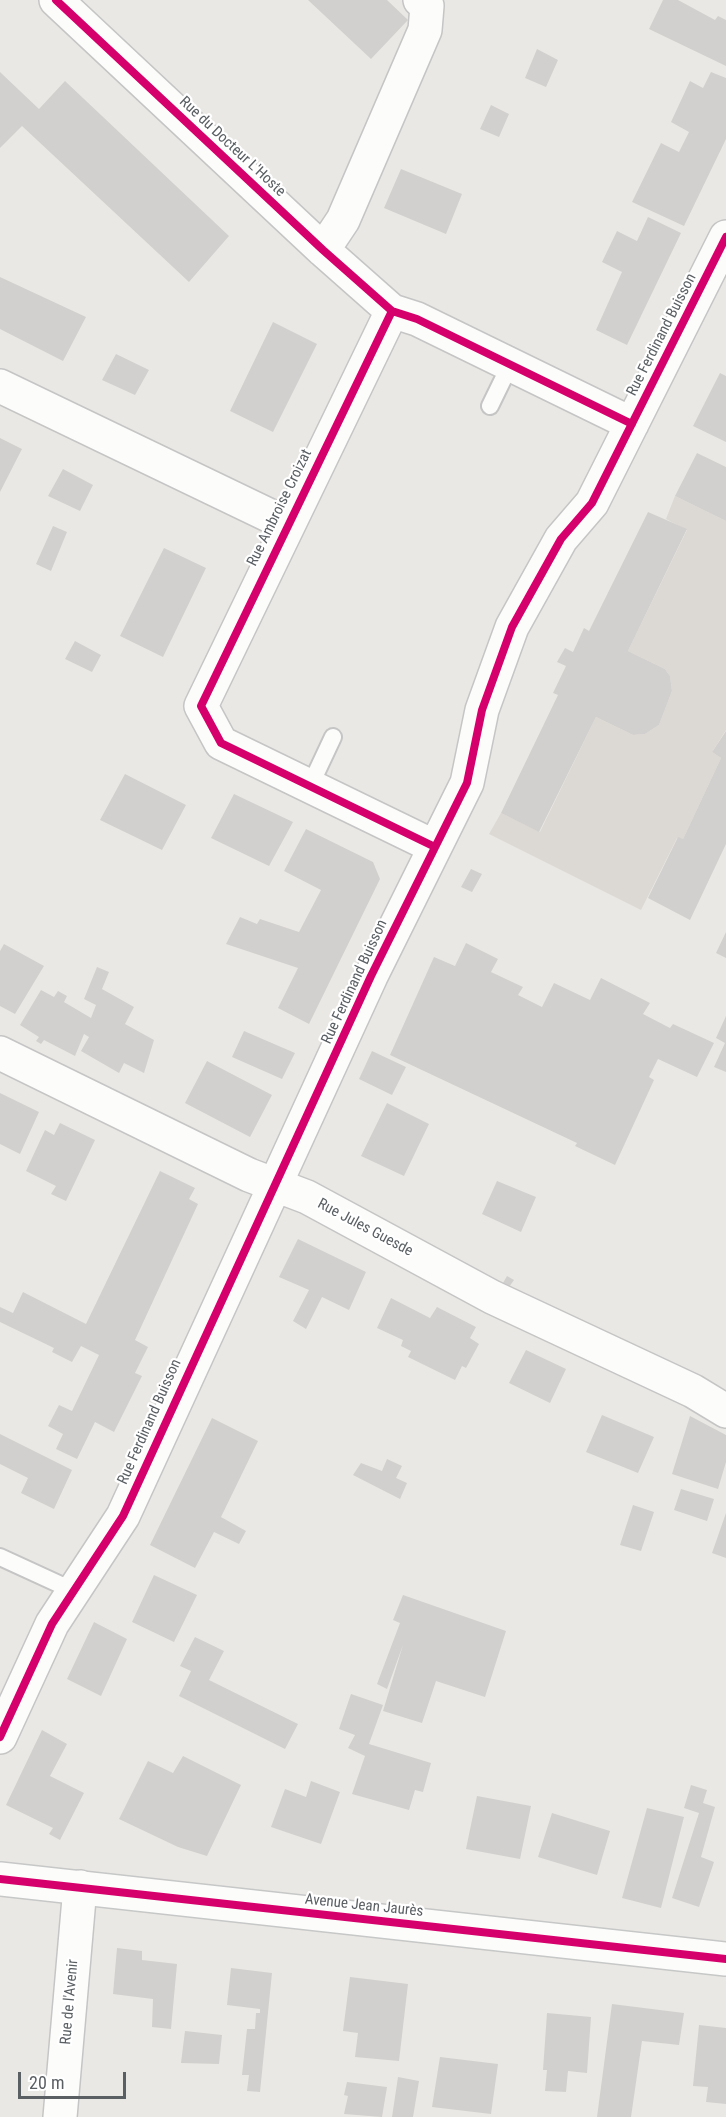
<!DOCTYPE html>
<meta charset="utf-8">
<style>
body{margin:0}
#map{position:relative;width:726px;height:2117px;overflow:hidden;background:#eae8e4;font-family:"Roboto Condensed",sans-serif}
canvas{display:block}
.scale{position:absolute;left:18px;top:2072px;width:108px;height:27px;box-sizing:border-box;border:3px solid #5a5f63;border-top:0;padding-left:8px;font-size:18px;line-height:21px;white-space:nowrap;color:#5a5f63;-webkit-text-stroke:4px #fff;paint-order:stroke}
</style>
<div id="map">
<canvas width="726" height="2117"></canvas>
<div class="scale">20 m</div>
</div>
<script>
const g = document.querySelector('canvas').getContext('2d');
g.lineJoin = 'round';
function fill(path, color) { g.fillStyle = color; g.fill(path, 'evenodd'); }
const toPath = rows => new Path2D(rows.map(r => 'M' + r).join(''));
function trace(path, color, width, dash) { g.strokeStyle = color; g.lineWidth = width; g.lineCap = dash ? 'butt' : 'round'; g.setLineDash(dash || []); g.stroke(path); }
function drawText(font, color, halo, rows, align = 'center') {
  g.font = font + ' "Roboto Condensed",sans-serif'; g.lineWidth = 4.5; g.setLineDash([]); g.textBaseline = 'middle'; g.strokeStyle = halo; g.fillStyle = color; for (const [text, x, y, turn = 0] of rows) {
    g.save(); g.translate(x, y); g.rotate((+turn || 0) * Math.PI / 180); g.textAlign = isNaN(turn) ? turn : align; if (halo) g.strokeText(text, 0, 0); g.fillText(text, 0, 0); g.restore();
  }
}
fill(toPath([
 [675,496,726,521,726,730,712,752,721,758,683,839,677,838,641,910,489,834,501,813,540,832,596,717,633,735,645,734,659,725,672,691,670,676,665,669,628,651,687,530,666,519]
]), '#dcd8d3');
fill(toPath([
 [308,0,387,0,408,20,371,59],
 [663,0,678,0,715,20,718,16,726,20,726,66,649,29],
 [537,49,558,60,546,87,525,78],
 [0,72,39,109,65,81,229,236,189,282,22,126,0,148],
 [711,72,726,78,726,139,684,226,632,202,661,143,679,152,689,132,671,122,690,81,703,88],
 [491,105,509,114,499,137,480,129],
 [401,169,462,194,446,234,384,208],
 [648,217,681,233,627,345,596,330,622,272,602,262,617,231,637,241],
 [0,277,86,317,63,361,0,329],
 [273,322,317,344,273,432,230,411],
 [116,354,149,370,135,395,102,380],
 [720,373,726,376,726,442,693,426],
 [0,438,22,449,0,492],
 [697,453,726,467,726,521,675,496],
 [63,469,93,485,80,511,48,496],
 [648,512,687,529,628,651,665,669,670,676,672,691,659,725,645,734,633,735,596,717,539,832,501,813,558,695,553,693,566,666,557,662,565,648,573,652,584,628,589,631],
 [53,526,67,532,51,571,36,564],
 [164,548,206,568,163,657,120,636],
 [75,641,101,655,92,672,65,659],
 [726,731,726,844,690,920,648,898,678,837,683,839,721,758,712,752],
 [125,774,186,805,162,850,100,820],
 [234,794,293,822,269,866,211,838],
 [306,829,373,862,380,879,309,1024,278,1008,298,968,226,944,240,917,257,924,260,919,299,932,321,890,284,871],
 [471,869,482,874,472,892,461,887],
 [726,932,726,958,716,953],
 [466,943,498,959,491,972,523,987,518,995,542,1007,554,983,590,1000,601,978,650,1003,643,1014,670,1028,673,1024,714,1043,697,1077,658,1059,649,1077,654,1080,615,1165,575,1146,577,1143,390,1055,434,957,455,966],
 [4,944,44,966,15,1014,0,1006,0,951],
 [97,967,109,972,102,989,134,1007,125,1024,154,1040,144,1073,124,1063,119,1073,81,1051,89,1037,84,1034,75,1056,44,1040,41,1044,36,1041,39,1037,20,1025,41,990,54,997,58,991,67,996,64,1002,91,1018,96,1005,84,999],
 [726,1016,726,1072,714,1067,725,1043,716,1038],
 [244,1031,295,1053,282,1079,232,1057],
 [372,1051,406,1067,392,1095,359,1079],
 [207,1061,272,1095,250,1137,185,1103],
 [0,1093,39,1112,20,1154,0,1144],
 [387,1103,429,1124,404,1176,361,1156],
 [60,1123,95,1140,66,1201,51,1194,56,1186,26,1171,45,1130,54,1135],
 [160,1171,195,1188,189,1199,198,1204,135,1340,148,1347,135,1373,142,1376,114,1432,95,1422,77,1459,56,1449,63,1434,48,1426,59,1405,72,1411,99,1355,81,1346,72,1362,52,1352,54,1348,0,1322,0,1307,13,1313,23,1292,86,1324],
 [497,1181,536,1197,521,1232,482,1214],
 [298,1239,366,1272,349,1310,322,1297,306,1329,293,1321,309,1290,279,1277],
 [507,1276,514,1280,509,1287,503,1283],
 [391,1298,430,1318,437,1307,476,1327,470,1338,479,1344,466,1368,462,1366,455,1380,408,1357,411,1351,401,1346,403,1340,377,1328],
 [526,1350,566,1369,550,1403,509,1383],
 [602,1415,654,1437,638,1473,586,1452],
 [690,1416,726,1435,726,1462,718,1489,672,1474],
 [212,1418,258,1441,221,1517,246,1531,239,1544,214,1532,195,1568,150,1545],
 [0,1434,72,1470,54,1509,21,1493,28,1478,0,1464],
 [387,1459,402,1466,396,1478,407,1483,400,1499,353,1475,361,1463,382,1471],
 [681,1489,714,1499,707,1521,674,1510],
 [633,1505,654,1512,641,1551,620,1545],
 [726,1513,726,1558,712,1553],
 [154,1575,197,1595,174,1642,132,1622],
 [403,1595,506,1631,485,1697,436,1681,422,1723,383,1711,403,1645,387,1689,377,1684,400,1623,393,1620],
 [94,1622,127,1639,101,1696,67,1679],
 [195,1637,224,1651,209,1680,298,1724,285,1749,179,1696,191,1671,180,1666],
 [351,1694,383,1705,369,1744,431,1763,423,1792,415,1790,409,1810,352,1794,365,1756,348,1748,355,1735,339,1729],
 [42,1730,67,1744,50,1776,84,1793,60,1840,49,1834,53,1828,6,1805],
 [183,1756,241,1785,207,1856,178,1847,119,1819,148,1761,173,1773],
 [311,1781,340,1792,321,1844,271,1827,285,1789,306,1797],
 [691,1785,707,1790,703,1803,715,1807,701,1857,714,1862,699,1907,672,1898,699,1813,684,1808],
 [477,1796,531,1806,520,1859,466,1849],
 [647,1808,684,1817,661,1908,622,1898],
 [552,1813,610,1831,597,1875,538,1857],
 [117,1948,142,1951,142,1960,177,1964,171,2029,152,2027,153,1999,113,1994],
 [231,1968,272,1973,260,2092,247,2091,249,2075,242,2075,247,2029,255,2029,256,2013,260,2013,260,2009,227,2005],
 [350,1977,408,1984,399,2061,355,2057,358,2033,343,2031],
 [612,2004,684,2013,679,2045,642,2041,631,2117,597,2117],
 [547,2013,591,2017,587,2073,568,2071,566,2092,545,2091,547,2070,543,2070],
 [699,2025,726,2028,726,2104,706,2102,708,2087,693,2086],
 [185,2031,222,2035,219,2064,181,2063],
 [440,2057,498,2064,491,2114,432,2107],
 [398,2077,419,2081,413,2117,392,2117],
 [347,2082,387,2087,382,2117,344,2114,348,2096,344,2095]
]), '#d2d0ce');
const service = toPath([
 [490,406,510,365],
 [310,786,333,737],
 [0,1557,74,1591]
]);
const minor = toPath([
 [56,0,323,250,392,311,417,319,632,424],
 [323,250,343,220,425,30,427,6,420,0],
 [392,311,201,706,221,743,435,847],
 [0,386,287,524],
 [0,1053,249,1175,307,1197,492,1297,693,1391,726,1411],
 [0,1737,52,1624,123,1516,371,976,467,783,482,710,512,627,561,539,592,503,726,237],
 [60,2117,80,1887]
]);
const secondary = toPath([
 [0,1879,726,1959]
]);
trace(service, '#c5c5c5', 20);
trace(minor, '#c5c5c5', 36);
trace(secondary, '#c6c7c7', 36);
trace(service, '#fcfcfb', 16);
trace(minor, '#fcfcfb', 33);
trace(secondary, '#fcfcfb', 33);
trace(toPath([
 [56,0,323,250,392,311,417,319,632,424],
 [392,311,201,706,221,743,435,847],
 [0,1737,52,1624,123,1516,371,976,467,783,482,710,512,627,561,539,592,503,726,237],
 [0,1879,726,1959]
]), '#d6006c', 8);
drawText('15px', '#5a5f63', '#fff', [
 ["Rue du Docteur L'Hoste",232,147,43],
 ["Rue Ferdinand Buisson",662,335,-63],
 ["Rue Ambroise Croizat",280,508,-64],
 ["Rue Ferdinand Buisson",355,982,-65],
 ["Rue Jules Guesde",365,1228,28],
 ["Rue Ferdinand Buisson",150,1422,-66],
 ["Avenue Jean Jaurès",364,1906,6],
 ["Rue de l'Avenir",70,2002,-85]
]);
</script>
